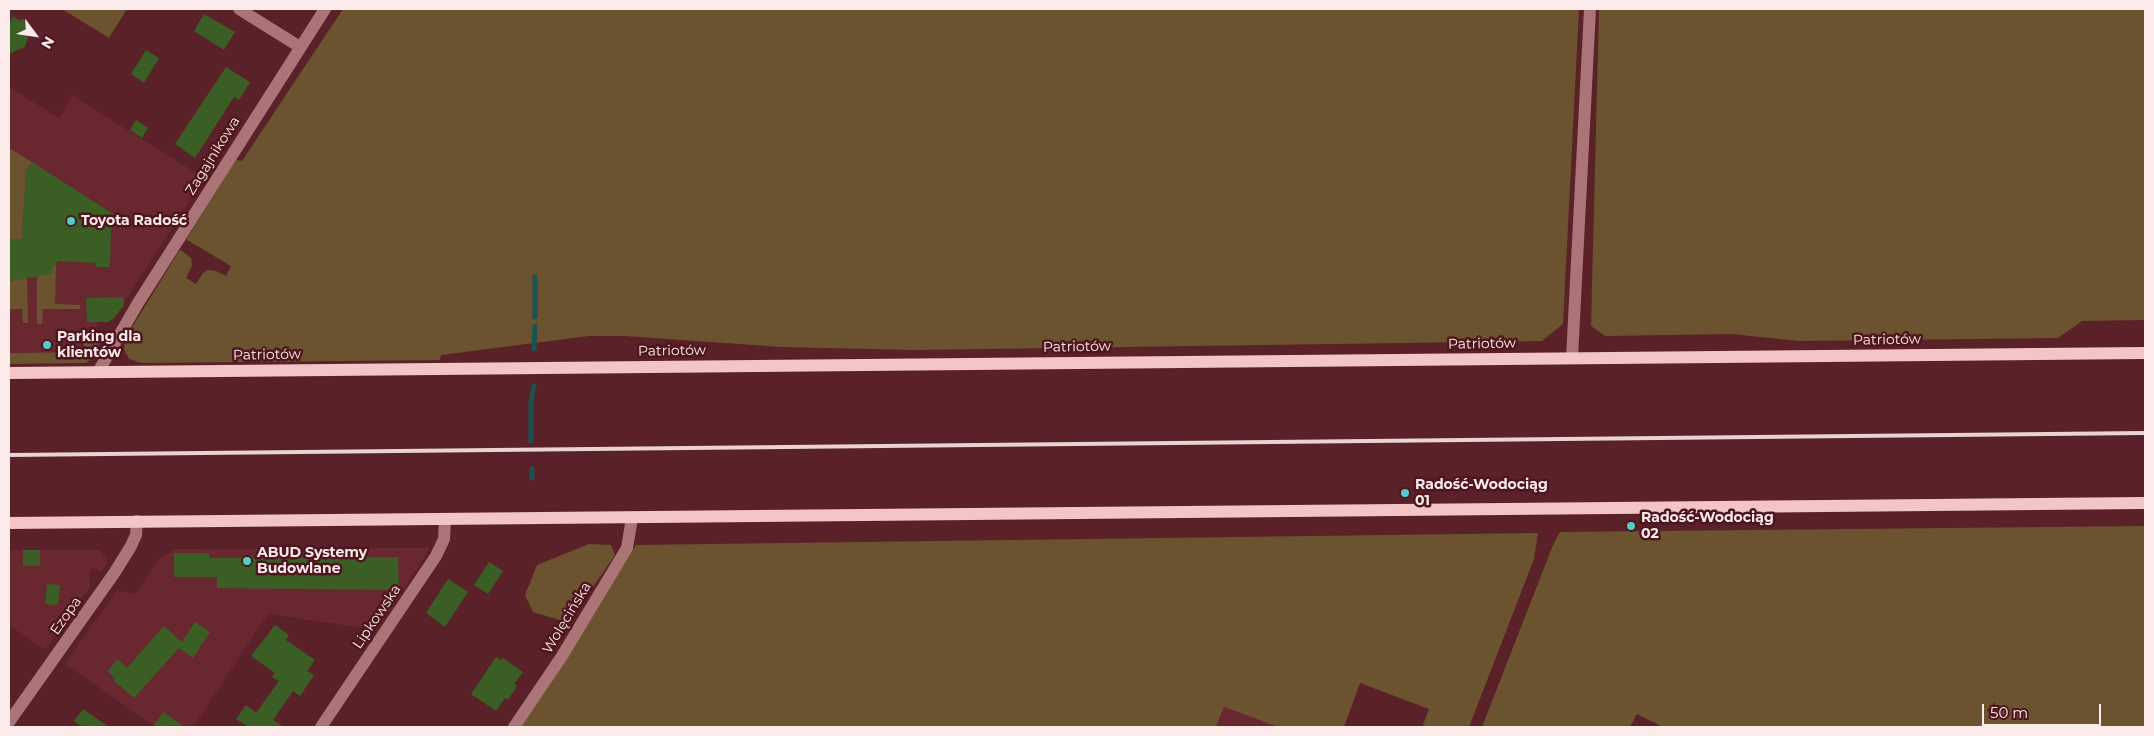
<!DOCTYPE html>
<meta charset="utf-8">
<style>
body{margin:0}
#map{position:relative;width:2154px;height:736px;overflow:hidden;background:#5b2128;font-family:Montserrat,sans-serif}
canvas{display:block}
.frame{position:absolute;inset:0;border:10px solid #fbebeb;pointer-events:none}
.north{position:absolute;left:10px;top:10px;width:50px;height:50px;-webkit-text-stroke:4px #4f161e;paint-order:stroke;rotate:121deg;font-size:14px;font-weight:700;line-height:20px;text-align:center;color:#fbebeb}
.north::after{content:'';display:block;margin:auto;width:18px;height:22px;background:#fbebeb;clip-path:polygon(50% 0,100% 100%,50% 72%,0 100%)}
.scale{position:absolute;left:1982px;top:704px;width:119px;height:22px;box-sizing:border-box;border:2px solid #fbebeb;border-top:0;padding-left:6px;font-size:15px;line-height:18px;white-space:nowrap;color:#fbebeb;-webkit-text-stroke:4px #4f161e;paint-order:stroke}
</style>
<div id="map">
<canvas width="2154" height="736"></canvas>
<div class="frame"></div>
<div class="north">N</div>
<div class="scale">50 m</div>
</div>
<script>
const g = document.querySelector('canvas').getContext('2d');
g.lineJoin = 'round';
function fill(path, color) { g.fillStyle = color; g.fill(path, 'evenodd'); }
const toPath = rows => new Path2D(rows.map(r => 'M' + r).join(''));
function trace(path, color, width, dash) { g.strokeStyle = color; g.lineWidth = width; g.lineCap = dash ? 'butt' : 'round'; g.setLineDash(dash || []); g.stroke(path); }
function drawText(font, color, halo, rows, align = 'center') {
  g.font = font + ' Montserrat,sans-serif'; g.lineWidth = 5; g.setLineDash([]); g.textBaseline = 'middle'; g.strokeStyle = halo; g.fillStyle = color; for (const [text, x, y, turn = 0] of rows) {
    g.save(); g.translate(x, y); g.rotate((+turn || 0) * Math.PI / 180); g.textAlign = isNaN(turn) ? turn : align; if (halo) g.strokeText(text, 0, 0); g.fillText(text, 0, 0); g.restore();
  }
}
fill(toPath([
 [9,87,59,118,72,95,204,178,114,318,108,322,98,322,96,337,101,341,97,349,84,352,9,353],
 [430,548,377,630,268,614,193,727,156,727,65,664,117,590,135,594,160,558,176,549],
 [9,550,100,550,108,562,101,571,90,568,90,587,45,650,9,625],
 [1223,707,1278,727,1216,727]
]), '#692730');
fill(toPath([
 [62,9,127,9,109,38],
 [343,9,1579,9,1563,324,1542,341,914,350,782,347,625,336,589,336,441,355,440,360,142,363,129,359,124,349,125,339,179,251,181,250,191,258,192,266,186,278,196,284,203,273,208,270,216,271,226,276,231,266,187,240,187,238,236,160,242,161],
 [1599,9,2145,9,2145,320,2082,321,2058,338,1799,341,1732,334,1605,336,1591,326],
 [9,148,32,162,26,171,22,239,9,239],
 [56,265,55,304,80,305,80,309,43,309,42,324,37,324,37,276,53,266],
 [27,278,28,323,23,323,22,309,9,309,9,281],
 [84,338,96,338,101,341,96,350,98,353,86,363,9,364,9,353,84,352],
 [2145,526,2145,727,1663,727,1637,714,1630,727,1482,727,1553,545,1560,532],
 [1538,533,1534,559,1469,727,1426,727,1423,725,1429,709,1360,683,1344,727,1278,727,1224,707,1216,727,521,727,636,545],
 [589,544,611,545,615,555,573,616,560,620,533,612,525,595,537,565]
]), '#6b5330');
trace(toPath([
 [535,317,535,277],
 [534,349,535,326],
 [531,441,531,401,534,386],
 [532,469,532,478]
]), '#1b5353', 5);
fill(toPath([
 [204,14,235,32,224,50,194,31],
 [13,16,19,20,24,19,25,24,31,27,25,47,9,54,9,24],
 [146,50,159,58,144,83,131,74],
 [226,67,250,82,239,100,234,97,195,158,175,144],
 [136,120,148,128,142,138,130,130],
 [32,162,118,217,111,229,110,267,96,267,96,263,57,261,56,266,53,266,52,274,9,281,9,239,22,239,26,171],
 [123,297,124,305,114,318,108,322,87,322,86,298],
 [23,550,40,550,40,566,23,566],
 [174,553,209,553,209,558,398,557,399,590,217,588,217,577,174,577],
 [489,562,503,571,488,594,474,585],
 [448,579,468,592,445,627,426,613],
 [47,584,60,585,58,605,45,604],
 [195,622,210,632,193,658,179,648,134,698,113,680,115,678,107,671,118,659,127,668,164,626,182,642],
 [275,625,289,635,286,640,315,660,307,671,314,675,300,696,293,691,273,720,284,727,248,727,236,719,246,705,256,713,279,681,272,677,275,673,251,656],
 [496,657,501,660,503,658,523,672,514,684,517,686,508,700,505,698,496,711,471,694],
 [83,709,109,727,82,727,74,721],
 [163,712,185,727,153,727]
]), '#3a5e24');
trace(toPath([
 [239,9,300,47],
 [1572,358,1590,9],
 [98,372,138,303,325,9],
 [9,722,115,572,131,546,136,535,137,521],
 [321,727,436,556,444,539,445,519],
 [514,727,562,656,627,548,632,518]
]), '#ab7477', 12);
trace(toPath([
 [9,373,2145,353],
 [9,523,2145,503]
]), '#f3c5c7', 12);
trace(toPath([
 [9,455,2145,433]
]), '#e8d4d4', 4);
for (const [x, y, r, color] of [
 [71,221,5,"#52cdcd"],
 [47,345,5,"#52cdcd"],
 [1405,493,5,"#52cdcd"],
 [1631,526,5,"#52cdcd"],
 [247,561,5,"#52cdcd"]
]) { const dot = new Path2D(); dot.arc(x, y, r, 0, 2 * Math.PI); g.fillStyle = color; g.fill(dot); trace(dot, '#4f161e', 2); }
drawText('14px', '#fbebeb', '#4f161e', [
 ["Zagajnikowa",213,156,-58],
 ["Patriotów",1887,340,-1],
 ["Patriotów",1482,344,-1],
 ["Patriotów",1077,347,-1],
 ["Patriotów",672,351,-1],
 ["Patriotów",267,355,-1],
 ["Ezopa",66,616,-55],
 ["Lipkowska",377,617,-56],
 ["Wolęcińska",567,618,-59]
]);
drawText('bold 14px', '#fbebeb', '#4f161e', [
 ["Toyota Radość",81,221],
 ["Parking dla",57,337],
 ["klientów",57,353],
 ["Radość-Wodociąg",1415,485],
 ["01",1415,501],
 ["Radość-Wodociąg",1641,518],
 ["02",1641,534],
 ["ABUD Systemy",257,553],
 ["Budowlane",257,569]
], 'left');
</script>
